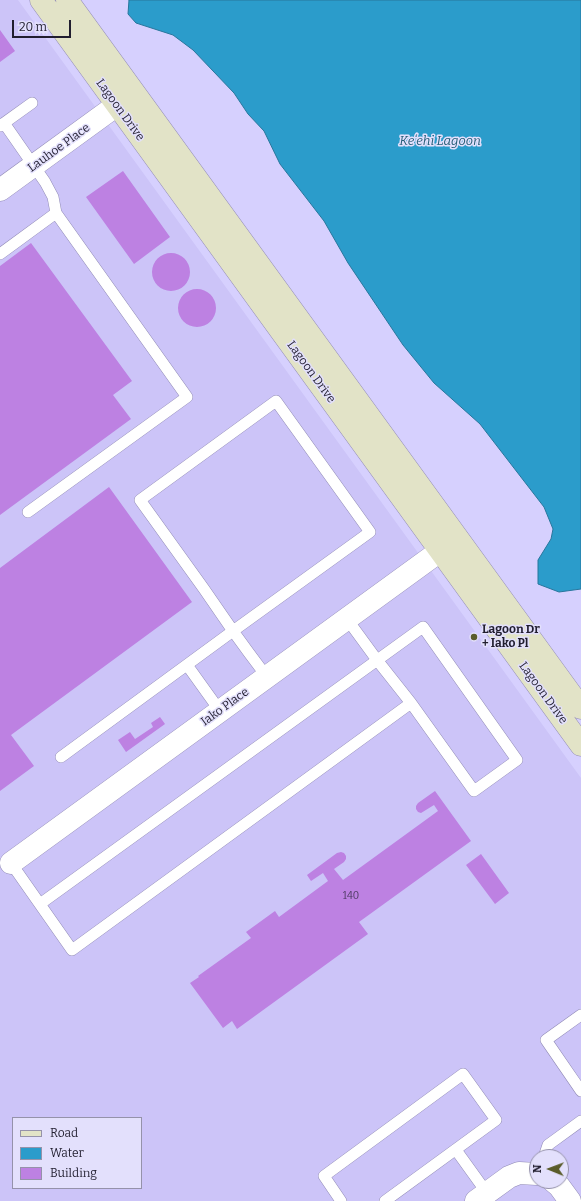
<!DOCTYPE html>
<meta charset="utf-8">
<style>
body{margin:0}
#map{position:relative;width:581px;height:1201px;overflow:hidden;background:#d6d0fe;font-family:Bitter,serif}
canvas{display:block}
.legend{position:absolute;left:12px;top:1117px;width:130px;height:72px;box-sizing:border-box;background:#e3e0fc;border:1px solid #9592aa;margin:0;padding:5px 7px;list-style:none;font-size:12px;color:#211e2f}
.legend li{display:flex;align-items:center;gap:8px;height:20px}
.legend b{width:20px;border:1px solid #9592aa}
.north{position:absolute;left:529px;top:1149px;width:40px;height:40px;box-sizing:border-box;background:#e3e0fc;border:1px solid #9592aa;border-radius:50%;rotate:271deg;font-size:11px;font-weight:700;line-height:16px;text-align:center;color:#211e2f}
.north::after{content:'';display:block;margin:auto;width:14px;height:18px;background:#5a5c2a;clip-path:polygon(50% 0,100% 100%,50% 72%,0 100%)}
.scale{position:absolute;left:12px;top:20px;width:59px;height:18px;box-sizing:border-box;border:2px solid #211e2f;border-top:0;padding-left:5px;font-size:12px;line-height:14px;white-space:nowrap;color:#211e2f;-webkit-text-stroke:3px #e3e0fc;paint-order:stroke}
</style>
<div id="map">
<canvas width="581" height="1201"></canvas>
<ul class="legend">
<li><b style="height:5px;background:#e2e3c7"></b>Road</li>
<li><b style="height:11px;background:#2b9ccb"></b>Water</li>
<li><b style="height:11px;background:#bd81e2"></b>Building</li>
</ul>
<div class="north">N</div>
<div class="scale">20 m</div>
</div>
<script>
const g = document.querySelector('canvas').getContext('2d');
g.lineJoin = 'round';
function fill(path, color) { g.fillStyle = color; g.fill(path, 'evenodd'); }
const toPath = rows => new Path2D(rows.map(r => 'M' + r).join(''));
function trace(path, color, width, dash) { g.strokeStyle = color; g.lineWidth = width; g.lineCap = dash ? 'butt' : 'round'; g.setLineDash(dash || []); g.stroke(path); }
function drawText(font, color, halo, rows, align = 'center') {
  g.font = font + ' Bitter,serif'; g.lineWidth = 3; g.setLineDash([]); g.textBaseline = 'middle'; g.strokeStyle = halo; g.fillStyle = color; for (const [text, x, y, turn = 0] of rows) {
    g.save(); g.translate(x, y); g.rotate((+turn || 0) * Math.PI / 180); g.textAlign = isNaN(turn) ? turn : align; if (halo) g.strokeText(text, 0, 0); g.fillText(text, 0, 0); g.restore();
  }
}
fill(toPath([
 [0,0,18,0,581,778,581,1201,0,1201],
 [13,1118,141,1118,141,1188,13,1188],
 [537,1157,561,1157,561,1181,537,1181]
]), '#ccc4f8');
const water = toPath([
 [129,0,581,0,581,589,559,592,538,584,538,560,551,539,553,529,544,507,480,424,434,383,403,345,348,263,324,221,280,164,264,131,248,114,234,93,193,50,173,35,136,23,128,14,129,0]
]);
fill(water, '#2b9ccb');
trace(water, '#28769c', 1);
fill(toPath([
 [0,30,15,51,0,62],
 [123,171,170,237,134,264,86,197],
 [31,243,132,381,113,395,131,419,0,515,0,266],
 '152 272a19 19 0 1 1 38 0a19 19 0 1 1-38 0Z',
 '178 308a19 19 0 1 1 38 0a19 19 0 1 1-38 0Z',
 [109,487,192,602,11,735,34,766,0,791,0,568],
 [160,717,165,724,126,752,118,740,130,732,135,739,153,727,151,723],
 [435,791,471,841,359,922,368,934,237,1029,232,1021,223,1028,190,983,199,977,198,976,251,938,246,932,275,911,279,917,328,881,323,873,311,881,307,875,337,853,341,852,344,853,346,856,346,859,344,862,334,869,343,880,438,811,434,805,421,813,418,812,416,809,416,806,418,803],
 [481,854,509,893,495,904,466,865]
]), '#bd81e2');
const lane = toPath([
 [4,123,45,182,53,197,56,213,187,397,28,512],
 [0,126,32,103],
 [0,254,56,213],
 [187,665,220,711],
 [61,757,233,631,370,532,276,401,140,500,204,589,233,631,249,653,267,677],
 [11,863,72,950,411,703,377,660,347,619],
 [40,904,423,627,517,760,474,791,411,703],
 [581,1015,546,1040,581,1091],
 [456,1150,487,1193],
 [544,1157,548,1145,581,1121],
 [341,1201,324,1176,463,1074,496,1120,385,1201]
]);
const street = toPath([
 [0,190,117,105],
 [11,863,440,551],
 [553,1181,559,1186,570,1201],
 [476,1201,509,1177,519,1173,537,1174]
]);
const secondary = toPath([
 [41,0,581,745],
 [67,0,581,708]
]);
trace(lane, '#908ab5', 12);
trace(street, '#908ab5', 23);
trace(secondary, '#908ab5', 23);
trace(lane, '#fff', 11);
trace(street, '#fff', 22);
trace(secondary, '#e2e3c7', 22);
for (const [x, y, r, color] of [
 [474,637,4,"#5a5c2a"]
]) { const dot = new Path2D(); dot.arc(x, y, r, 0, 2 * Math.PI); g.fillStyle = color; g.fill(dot); trace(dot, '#e3e0fc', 1.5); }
drawText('10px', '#48375c', null, [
 ["140",351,896]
]);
drawText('12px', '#211e2f', '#e3e0fc', [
 ["Lagoon Drive",120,110,54],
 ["Lauhoe Place",59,148,-36],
 ["Lagoon Drive",311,372,54],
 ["Lagoon Drive",543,693,54],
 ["Iako Place",225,707,-36]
]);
drawText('bold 12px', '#211e2f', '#e3e0fc', [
 ["Lagoon Dr",482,630],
 ["+ Iako Pl",482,644]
], 'left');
drawText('italic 13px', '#265e78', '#e3e0fc', [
 ["Keʻehi Lagoon",440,141]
]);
</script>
